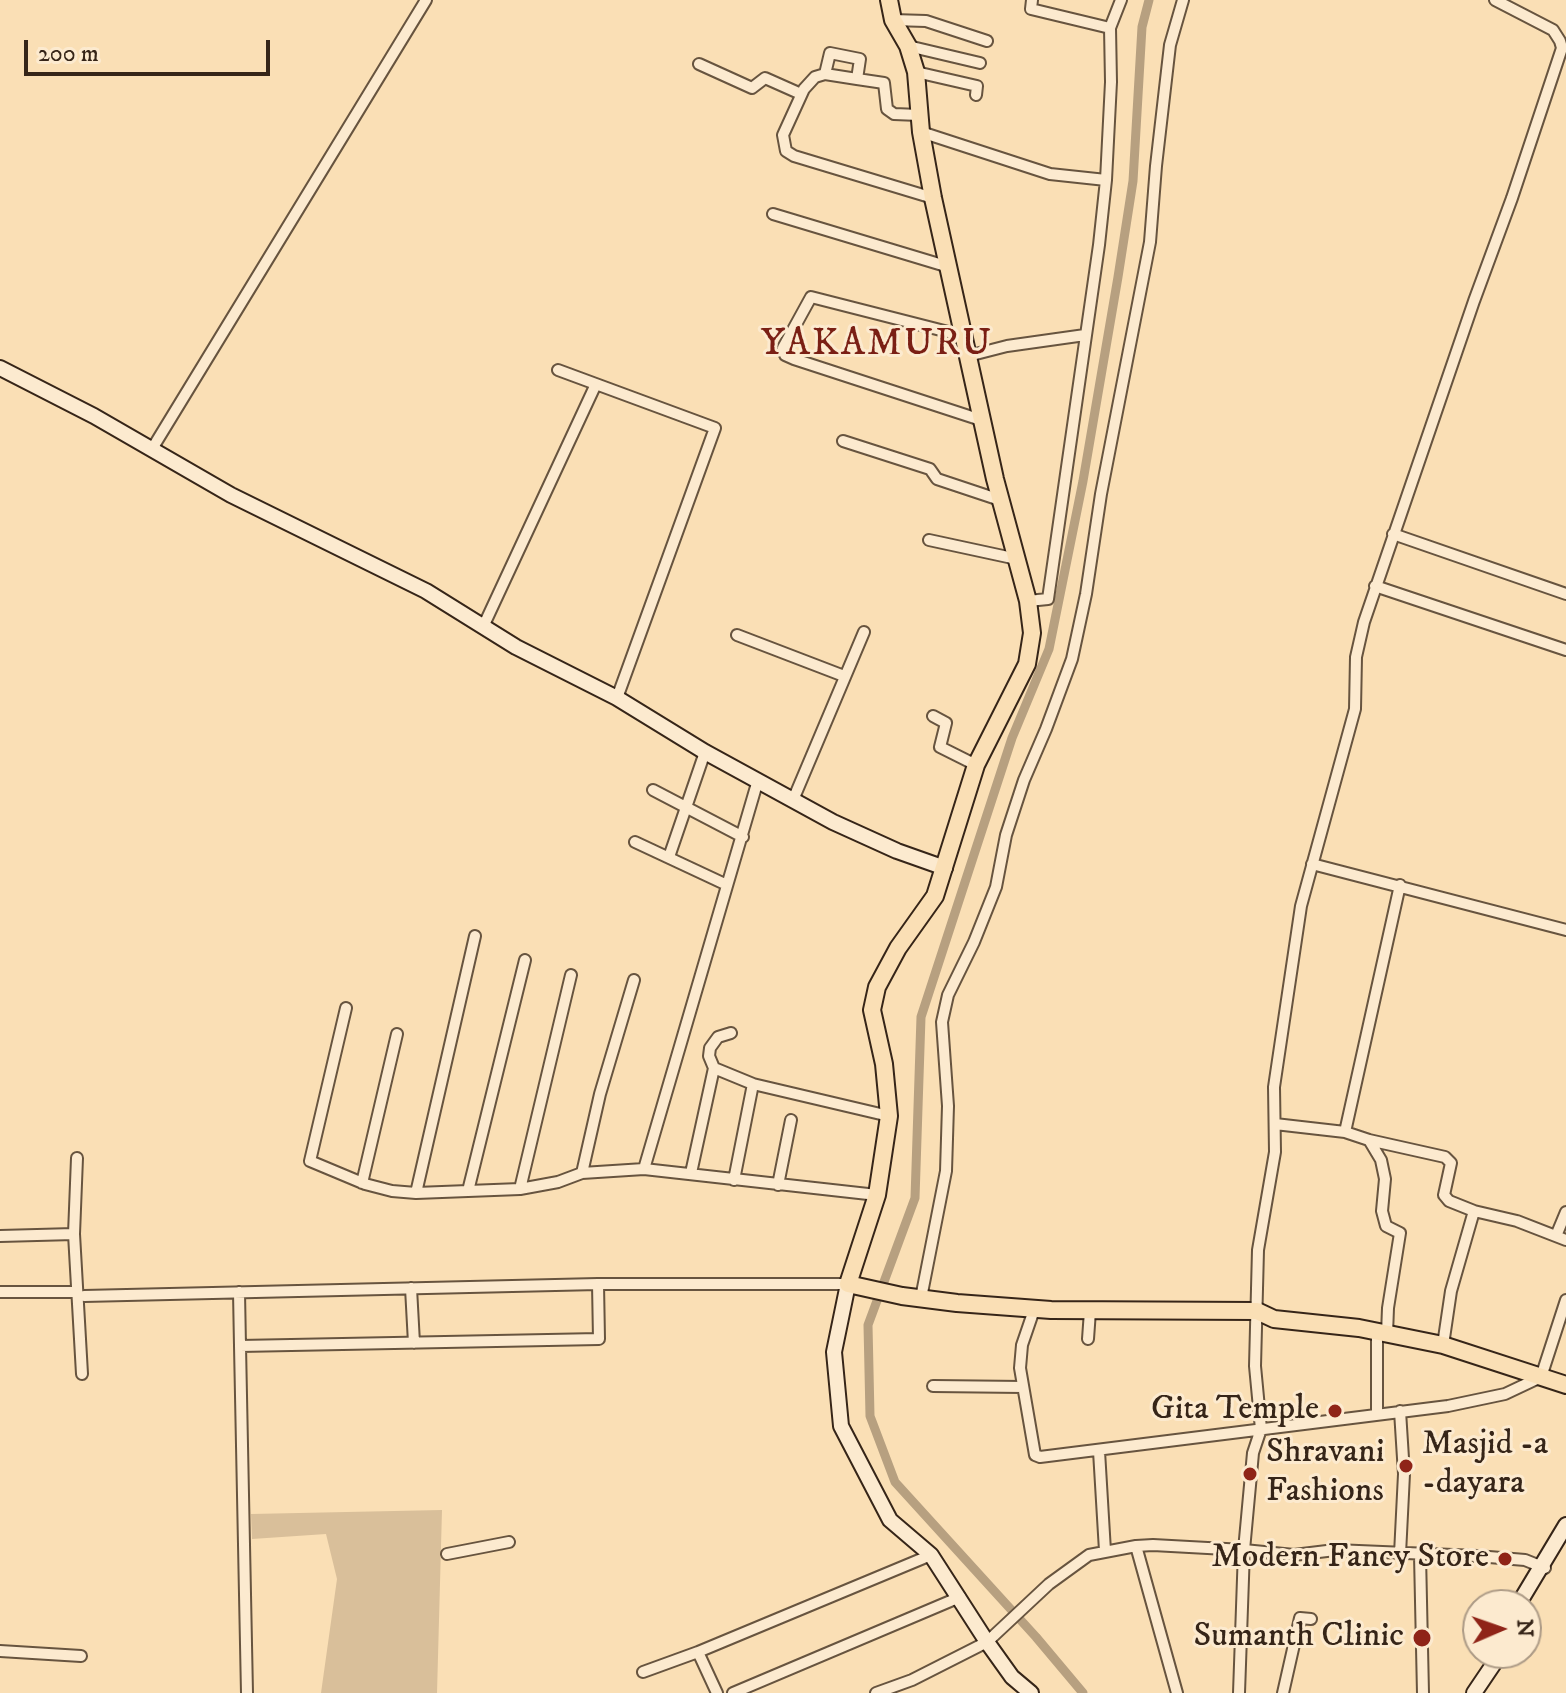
<!DOCTYPE html>
<style>
body{margin:0}
#map{position:relative;width:1566px;height:1693px;overflow:hidden;background:#fadfb5;font-family:"IM FELL DW Pica",serif}
canvas{display:block}
.north{position:absolute;left:1462px;top:1589px;width:80px;height:80px;box-sizing:border-box;background:#fceacf;border:2px solid #ad9b86;border-radius:50%;rotate:88deg;font-size:22px;font-weight:700;line-height:32px;text-align:center;color:#362518}
.north::after{content:'';display:block;margin:auto;width:28px;height:36px;background:#8f2418;clip-path:polygon(50% 0,100% 100%,50% 72%,0 100%)}
.scale{position:absolute;left:24px;top:40px;width:246px;height:36px;box-sizing:border-box;border:4px solid #362518;border-top:0;padding-left:10px;font-size:24px;line-height:28px;white-space:nowrap;color:#362518;-webkit-text-stroke:6px #fceacf;paint-order:stroke}
</style>
<div id="map">
<canvas width="1566" height="1693"></canvas>
<div class="north">N</div>
<div class="scale">200 m</div>
</div>
<script>
const g = document.querySelector('canvas').getContext('2d');
g.lineJoin = 'round';
function fill(path, color) { g.fillStyle = color; g.fill(path, 'evenodd'); }
const toPath = rows => new Path2D(rows.map(r => 'M' + r).join(''));
function trace(path, color, width, dash) { g.strokeStyle = color; g.lineWidth = width; g.lineCap = dash ? 'butt' : 'round'; g.setLineDash(dash || []); g.stroke(path); }
function drawText(font, color, halo, rows, align = 'center') {
  g.font = font + ' "IM FELL DW Pica",serif'; g.lineWidth = 6; g.setLineDash([]); g.textBaseline = 'middle'; g.strokeStyle = halo; g.fillStyle = color; for (const [text, x, y, turn = 0] of rows) {
    g.save(); g.translate(x, y); g.rotate((+turn || 0) * Math.PI / 180); g.textAlign = isNaN(turn) ? turn : align; if (halo) g.strokeText(text, 0, 0); g.fillText(text, 0, 0); g.restore();
  }
}
fill(toPath([
 [442,1510,437,1693,321,1693,337,1579,326,1534,252,1539,251,1514]
]), '#d9bf9a');
trace(toPath([
 [1083,1693,1036,1637,895,1482,870,1416,868,1325,915,1198,921,1017,1012,738,1049,649,1083,481,1118,277,1133,181,1142,27,1149,0]
]), '#b7a080', 9);
const street = toPath([
 [1032,0,1031,9,1110,28],
 [1495,0,1553,30,1560,41,1562,48,1512,198,1474,301,1364,622,1356,657,1355,709,1301,906,1274,1087,1275,1152,1258,1250,1255,1366,1261,1429,1253,1453,1244,1550,1294,1555,1335,1550,1477,1556,1525,1560,1545,1568],
 [893,20,926,21,987,41],
 [908,46,980,63],
 [699,64,752,88,765,78,801,94],
 [916,72,977,86,976,95],
 [825,74,857,79],
 [919,115,894,114,887,109,884,83,857,79,860,59,830,53,825,74,815,77,804,89,783,135,786,151,794,156,933,198],
 [921,132,1050,174,1106,180],
 [773,214,949,267],
 [964,336,811,297,783,348,785,355,794,359,981,420],
 [968,356,1007,346,1085,335],
 [558,370,715,428,617,698],
 [843,441,930,469,937,479,1000,500],
 [152,449,426,0],
 [1393,534,1566,594],
 [929,540,1017,559],
 [1375,586,1566,650],
 [1028,601,1048,599,1099,245,1106,180,1111,82,1110,28,1121,0],
 [483,627,596,384],
 [737,635,844,676],
 [933,716,946,723,940,747,976,765],
 [653,790,743,837],
 [793,800,864,632],
 [635,842,727,885],
 [669,857,705,752],
 [1312,864,1566,930],
 [346,1008,310,1161,365,1184,392,1191,416,1193,520,1189,558,1182,582,1173,644,1169,877,1195],
 [731,1033,718,1037,710,1048,709,1056,714,1068,753,1084,889,1116],
 [1275,1124,1345,1132,1369,1140,1445,1157,1451,1163,1444,1195,1449,1201,1474,1211,1517,1221,1566,1240],
 [1345,1132,1400,885],
 [1369,1140,1381,1160,1385,1179,1382,1211,1386,1226,1400,1233,1388,1308,1387,1334],
 [77,1158,74,1234,82,1374],
 [644,1169,758,780],
 [582,1173,600,1094,634,980],
 [691,1173,714,1068],
 [734,1180,753,1084],
 [362,1183,397,1034],
 [778,1185,791,1120],
 [520,1189,571,975],
 [468,1191,525,960],
 [416,1193,475,936],
 [0,1236,74,1234],
 [1556,1236,1566,1212],
 [411,1288,414,1343],
 [0,1292,76,1292],
 [239,1292,240,1346,599,1339,598,1284],
 [84,1296,598,1284,848,1284],
 [921,1298,946,1171,948,1106,942,1022,948,995,974,942,996,887,1006,835,1024,780,1046,729,1072,659,1086,594,1101,494,1150,242,1156,166,1170,45,1183,0],
 [1035,1307,1022,1345,1020,1368,1035,1455,1040,1457,1448,1406,1505,1394,1541,1377,1566,1300],
 [1088,1339,1090,1311],
 [1443,1345,1451,1291,1474,1211],
 [240,1346,247,1693],
 [933,1386,1023,1387],
 [1400,1411,1404,1474,1400,1554],
 [1377,1413,1377,1334],
 [1099,1451,1105,1551],
 [1136,1546,1177,1693],
 [447,1554,509,1542],
 [1420,1555,1423,1693],
 [0,1651,81,1656],
 [698,1652,717,1693],
 [643,1672,698,1652,931,1555],
 [733,1693,960,1597],
 [876,1693,912,1680,987,1642,1049,1584,1089,1555,1136,1546,1153,1545,1244,1550,1239,1693],
 [1283,1693,1300,1618,1311,1619]
]);
const secondary = toPath([
 [0,368,94,416,231,495,426,591,516,647,617,698,705,752,833,822,897,851,945,868],
 [848,1284,834,1352,841,1426,890,1520,931,1555,987,1642,1012,1677,1031,1693],
 [1518,1605,1566,1525],
 [1474,1693,1501,1653]
]);
const primary = toPath([
 [889,0,893,20,908,46,916,72,921,132,933,198,995,479,1028,601,1032,633,1027,664,976,765,935,896,898,948,877,987,872,1010,884,1064,889,1116,877,1195,848,1284,902,1296,957,1303,1051,1310,1257,1311,1274,1319,1359,1328,1443,1345,1566,1385]
]);
trace(street, '#67543f', 14);
trace(secondary, '#362518', 18);
trace(primary, '#362518', 20);
trace(street, '#fceacf', 10);
trace(secondary, '#fceacf', 14);
trace(primary, '#fadfb5', 16);
for (const [x, y, r, color] of [
 [1335,1411,8,"#8f2418"],
 [1406,1466,8,"#8f2418"],
 [1250,1474,8,"#8f2418"],
 [1505,1559,8,"#8f2418"],
 [1422,1638,10,"#8f2418"]
]) { const dot = new Path2D(); dot.arc(x, y, r, 0, 2 * Math.PI); g.fillStyle = color; g.fill(dot); trace(dot, '#fceacf', 3); }
drawText('34px', '#362518', '#fceacf', [
 ["Gita Temple",1319,1411],
 ["Masjid -a",1422,1446,"left"],
 ["-dayara",1422,1485,"left"],
 ["Shravani",1266,1454,"left"],
 ["Fashions",1266,1493,"left"],
 ["Modern Fancy Store",1489,1559],
 ["Sumanth Clinic",1404,1638]
], 'right');
g.letterSpacing = '2px';
drawText('38px', '#7a1f14', '#fceacf', [
 ["YAKAMURU",877,346]
]);
g.letterSpacing = '0px';
</script>
